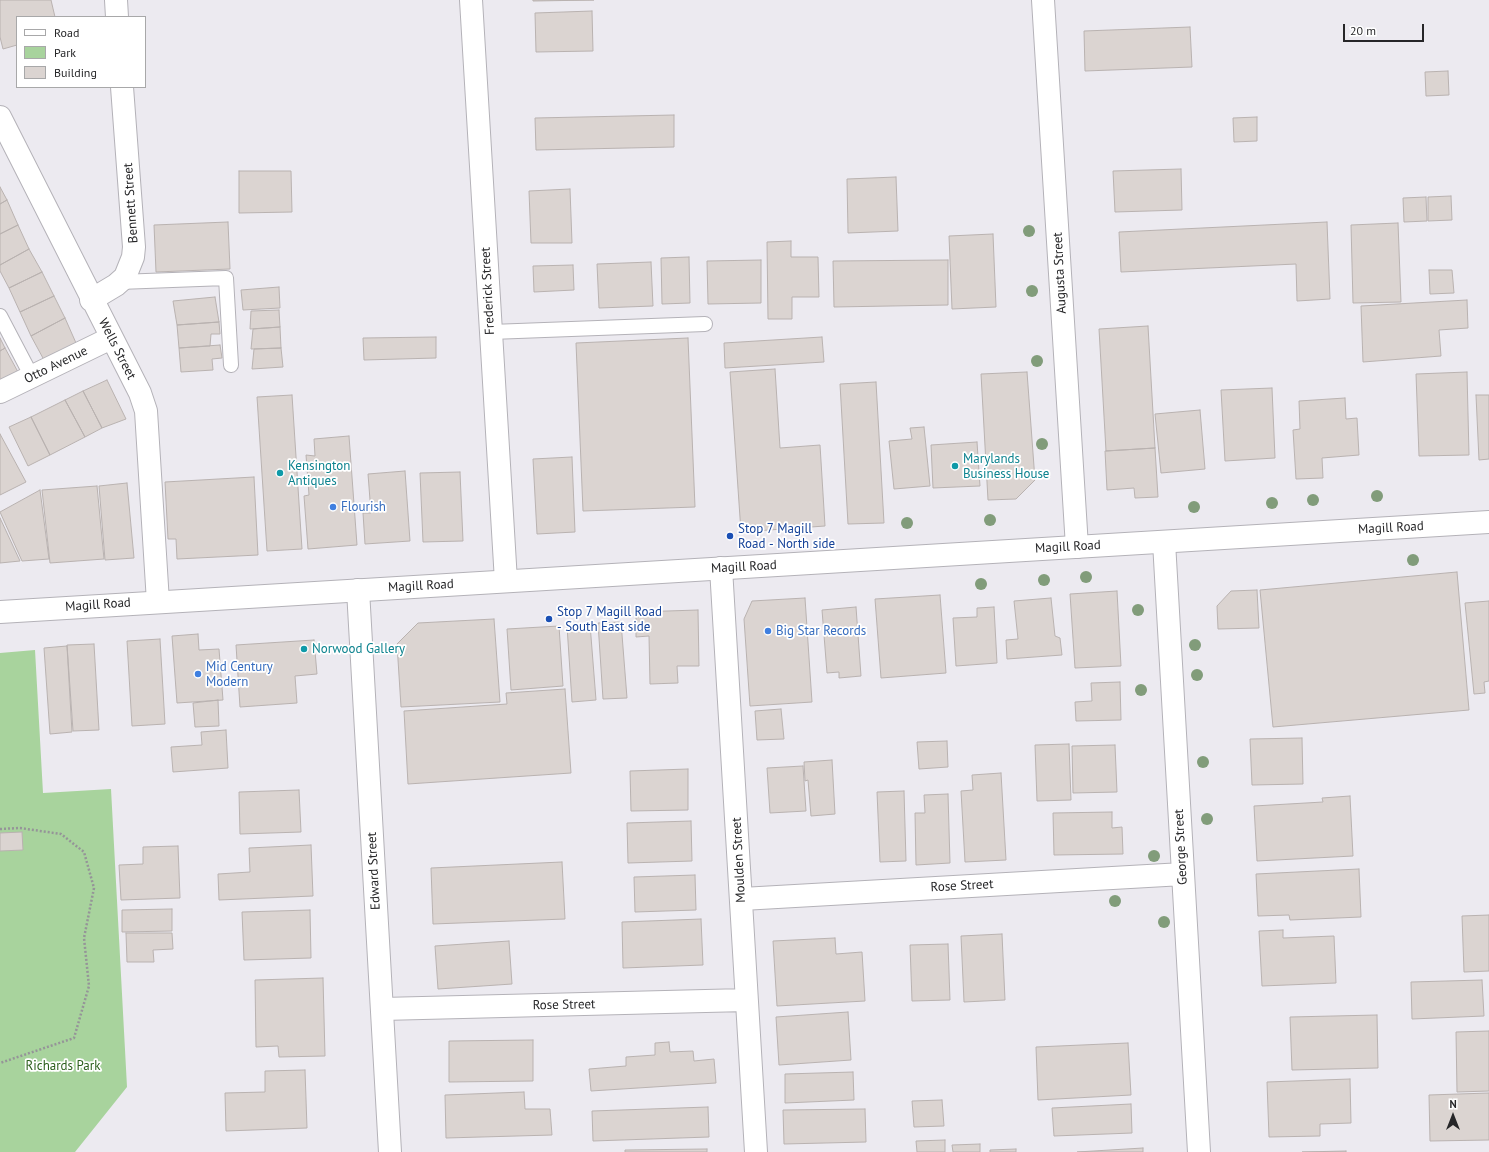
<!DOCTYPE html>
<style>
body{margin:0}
#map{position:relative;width:1489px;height:1152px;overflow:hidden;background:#eceaf0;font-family:"PT Sans",sans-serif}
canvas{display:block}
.legend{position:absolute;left:16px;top:16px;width:130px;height:72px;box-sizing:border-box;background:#fff;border:1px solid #a8a8a9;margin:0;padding:5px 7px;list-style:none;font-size:12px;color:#262628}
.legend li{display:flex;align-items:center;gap:8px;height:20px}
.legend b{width:20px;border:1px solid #a8a8a9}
.north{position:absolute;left:1433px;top:1096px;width:40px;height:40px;-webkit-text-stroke:3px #fff;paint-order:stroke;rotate:0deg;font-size:11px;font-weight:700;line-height:16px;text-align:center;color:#262628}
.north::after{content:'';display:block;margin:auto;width:14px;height:18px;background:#262628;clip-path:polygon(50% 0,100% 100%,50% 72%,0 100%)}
.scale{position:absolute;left:1343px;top:24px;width:81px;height:18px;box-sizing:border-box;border:2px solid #262628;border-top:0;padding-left:5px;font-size:12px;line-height:14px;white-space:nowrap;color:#262628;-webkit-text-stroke:3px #fff;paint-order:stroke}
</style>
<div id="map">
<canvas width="1489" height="1152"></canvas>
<ul class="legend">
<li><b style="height:5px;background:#fff"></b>Road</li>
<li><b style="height:11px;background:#a8d39d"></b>Park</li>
<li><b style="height:11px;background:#dbd4d1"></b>Building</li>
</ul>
<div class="north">N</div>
<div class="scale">20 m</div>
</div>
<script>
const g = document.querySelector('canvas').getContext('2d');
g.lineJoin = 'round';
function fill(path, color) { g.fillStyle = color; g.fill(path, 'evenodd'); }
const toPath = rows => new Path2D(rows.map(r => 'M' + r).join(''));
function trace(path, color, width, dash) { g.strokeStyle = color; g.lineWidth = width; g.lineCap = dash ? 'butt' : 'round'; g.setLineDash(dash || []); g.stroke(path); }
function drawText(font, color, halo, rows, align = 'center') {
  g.font = font + ' "PT Sans",sans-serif'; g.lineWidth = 3.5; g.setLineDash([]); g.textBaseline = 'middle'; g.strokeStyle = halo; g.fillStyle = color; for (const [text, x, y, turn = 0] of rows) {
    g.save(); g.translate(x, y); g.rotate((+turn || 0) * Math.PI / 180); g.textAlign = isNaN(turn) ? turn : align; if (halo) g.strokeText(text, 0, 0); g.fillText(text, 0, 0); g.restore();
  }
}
fill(toPath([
 [35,650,43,793,111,789,127,1087,75,1152,0,1152,0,653]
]), '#a8d39d');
const building = toPath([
 [0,0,51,0,55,17,17,17,17,45,3,49,0,37,0,0],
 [533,0,594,0,533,1,533,0],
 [592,11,593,51,536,52,535,13,592,11],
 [1190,27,1192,67,1085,71,1084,31,1190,27],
 [1448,71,1449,95,1426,96,1425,72,1448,71],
 [674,115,674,147,536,150,535,118,674,115],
 [1257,117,1257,141,1234,142,1233,118,1257,117],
 [1181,169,1182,210,1115,212,1113,171,1181,169],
 [239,171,291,171,292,212,239,213,239,171],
 [896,177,898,231,848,233,847,179,896,177],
 [0,187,7,200,0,204,0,187],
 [570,189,572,243,531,243,529,191,570,189],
 [1451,196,1452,220,1428,221,1428,197,1451,196],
 [1426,197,1427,221,1404,222,1403,198,1426,197],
 [7,200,18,225,0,234,0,204,7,200],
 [228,222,230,269,156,272,154,225,228,222],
 [1327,222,1330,299,1297,301,1296,264,1121,272,1119,232,1327,222],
 [1398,223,1401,302,1353,303,1351,225,1398,223],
 [18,225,29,249,0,265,0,234,18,225],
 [993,234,996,307,952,309,949,236,993,234],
 [791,241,791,257,818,257,819,297,792,297,792,319,768,319,767,242,791,241],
 [29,249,42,272,9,288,0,271,0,265,29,249],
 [689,257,690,303,662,304,661,258,689,257],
 [761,260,761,303,708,304,707,261,761,260],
 [948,260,948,305,834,307,833,261,948,260],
 [651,262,653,306,599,308,597,264,651,262],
 [573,265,574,290,534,292,533,266,573,265],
 [1429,270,1452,270,1454,293,1430,294,1429,270],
 [42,272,54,296,20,312,9,288,42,272],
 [279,287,280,308,243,310,241,290,279,287],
 [54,296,65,318,31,336,20,312,54,296],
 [215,297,219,322,177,325,173,301,215,297],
 [1467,300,1468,328,1439,330,1441,356,1363,362,1361,306,1467,300],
 [279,310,280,327,250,329,251,311,279,310],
 [65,318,76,343,44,360,31,336,65,318],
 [219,322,220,334,211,334,210,346,179,348,177,325,219,322],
 [1148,326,1155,448,1106,451,1099,329,1148,326],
 [280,327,281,348,251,349,253,329,280,327],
 [436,337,436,358,364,360,363,338,436,337],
 [822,337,824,362,725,368,724,343,822,337],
 [0,338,5,348,0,351,0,338],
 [688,338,695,507,583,511,576,343,688,338],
 [220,345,222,358,212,359,213,370,181,372,179,348,220,345],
 [5,348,18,372,0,381,0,351,5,348],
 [281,348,283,367,252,369,254,349,281,348],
 [775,369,780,448,820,445,825,526,741,532,730,372,775,369],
 [1027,372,1035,480,1016,499,988,500,981,374,1027,372],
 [1467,372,1469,455,1419,456,1416,374,1467,372],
 [107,380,126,419,102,428,83,391,107,380],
 [876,382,884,523,848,524,840,384,876,382],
 [1272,388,1275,458,1225,461,1221,390,1272,388],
 [83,391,102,428,85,437,65,400,83,391],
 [292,395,302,549,267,551,257,397,292,395],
 [1476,395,1489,395,1489,459,1479,460,1476,395],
 [1345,398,1346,419,1357,418,1359,455,1322,458,1323,478,1296,479,1293,430,1300,429,1299,401,1345,398],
 [65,400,85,437,50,455,31,417,65,400],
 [1200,410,1205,469,1161,473,1155,414,1200,410],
 [31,417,50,455,28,466,9,427,31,417],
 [924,427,930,486,894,489,889,441,912,439,910,428,924,427],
 [0,434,26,482,0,495,0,434],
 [349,436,357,545,308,549,304,496,309,495,306,455,315,456,314,439,349,436],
 [977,442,980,486,933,488,931,445,977,442],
 [1155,448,1158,497,1135,498,1134,488,1107,490,1105,451,1155,448],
 [572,457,575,532,537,534,533,459,572,457],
 [405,471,410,541,365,544,363,513,371,513,368,474,405,471],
 [460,472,463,541,423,542,420,473,460,472],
 [254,477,258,555,177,559,176,539,168,539,165,482,254,477],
 [127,483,134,558,105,560,99,486,127,483],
 [97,486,104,559,50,563,42,490,97,486],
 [40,490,49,559,22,561,0,512,40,490],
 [0,518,20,561,0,563,0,518],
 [1457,572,1469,710,1273,727,1260,590,1457,572],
 [1257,590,1259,628,1218,629,1217,606,1231,591,1257,590],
 [1117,591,1121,666,1075,668,1070,594,1117,591],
 [940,595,946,673,881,678,875,599,940,595],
 [805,598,812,702,750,706,744,619,752,601,805,598],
 [1051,598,1055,636,1060,638,1062,655,1007,659,1006,640,1018,639,1014,601,1051,598],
 [1489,601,1489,681,1484,682,1485,693,1474,694,1465,603,1489,601],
 [856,607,861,676,839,678,839,672,827,673,822,610,856,607],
 [994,607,997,663,956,666,953,618,977,617,977,608,994,607],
 [698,610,699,666,677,666,678,683,650,684,649,636,636,637,636,612,698,610],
 [494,619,500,702,401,707,397,644,418,623,494,619],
 [621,622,627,698,603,699,598,623,621,622],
 [590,624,596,700,572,702,567,626,590,624],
 [559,626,563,686,511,690,507,629,559,626],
 [198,634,199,650,219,649,223,700,177,703,172,636,198,634],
 [160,639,165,724,132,726,127,641,160,639],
 [314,640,317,674,295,676,297,703,240,707,236,645,314,640],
 [94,644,99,730,73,731,67,645,94,644],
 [67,646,72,732,50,734,44,648,67,646],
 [1120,682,1121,720,1076,721,1075,702,1092,701,1091,683,1120,682],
 [565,689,571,773,408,784,404,711,507,704,506,693,565,689],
 [218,700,219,726,195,727,193,703,218,700],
 [781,709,784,739,757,740,755,711,781,709],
 [226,730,228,768,173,772,171,747,202,745,201,732,226,730],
 [1302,738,1303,784,1252,785,1250,739,1302,738],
 [947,741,948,767,919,769,917,742,947,741],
 [1069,744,1071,800,1037,801,1035,745,1069,744],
 [1115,745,1117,792,1073,793,1072,746,1115,745],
 [832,760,835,814,811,816,808,780,805,781,804,762,832,760],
 [803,766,806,811,770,813,767,768,803,766],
 [688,769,688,810,631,811,630,771,688,769],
 [1001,773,1006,860,965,862,961,791,973,790,972,775,1001,773],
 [299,790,301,832,240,834,239,792,299,790],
 [904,791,906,861,880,862,877,792,904,791],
 [948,794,950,863,916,865,915,813,925,813,924,795,948,794],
 [1350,796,1353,856,1257,861,1254,806,1323,802,1322,798,1350,796],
 [1112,812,1112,828,1122,827,1123,854,1054,855,1053,813,1112,812],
 [691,821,692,861,628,863,627,823,691,821],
 [22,832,23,850,0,851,0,833,22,832],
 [311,845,313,896,219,900,218,874,250,872,249,848,311,845],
 [178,846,180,898,121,900,119,865,143,864,143,847,178,846],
 [562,862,565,919,433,924,431,868,562,862],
 [1359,869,1361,917,1290,920,1289,915,1258,916,1256,874,1359,869],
 [695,875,696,910,635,912,634,877,695,875],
 [172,909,172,931,122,932,122,910,172,909],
 [310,910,311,958,244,960,242,912,310,910],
 [1489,915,1489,971,1464,972,1462,916,1489,915],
 [701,919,703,965,623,968,622,922,701,919],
 [1283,930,1283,938,1334,936,1336,983,1262,986,1259,931,1283,930],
 [126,933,172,933,173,949,153,950,154,962,127,962,126,933],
 [1002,934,1005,1000,964,1002,961,936,1002,934],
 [835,938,836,954,862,952,865,1001,777,1006,773,941,835,938],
 [509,941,512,984,438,989,435,946,509,941],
 [948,944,950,1000,912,1001,910,945,948,944],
 [323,978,325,1056,279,1057,278,1046,256,1047,255,980,323,978],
 [1482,980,1484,1016,1412,1019,1411,982,1482,980],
 [848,1012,851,1060,779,1065,776,1017,848,1012],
 [1377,1015,1378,1068,1292,1070,1290,1017,1377,1015],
 [1489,1031,1489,1091,1457,1092,1456,1032,1489,1031],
 [533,1040,533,1081,449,1082,449,1041,533,1040],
 [669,1042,670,1052,693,1051,694,1061,714,1059,716,1083,591,1091,589,1069,626,1066,626,1057,655,1055,655,1043,669,1042],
 [1128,1043,1131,1095,1038,1100,1036,1047,1128,1043],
 [305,1070,307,1128,226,1131,225,1093,265,1092,265,1071,305,1070],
 [853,1072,854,1100,785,1103,785,1074,853,1072],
 [1350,1079,1351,1123,1320,1124,1320,1136,1269,1137,1267,1082,1350,1079],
 [524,1092,525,1109,550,1109,552,1135,446,1138,445,1095,524,1092],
 [1489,1093,1489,1140,1430,1141,1429,1095,1489,1093],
 [942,1100,944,1126,914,1127,912,1101,942,1100],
 [1131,1104,1132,1133,1054,1136,1052,1108,1131,1104],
 [708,1107,709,1137,593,1141,592,1111,708,1107],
 [865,1109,866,1142,784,1144,783,1110,865,1109],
 [945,1140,945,1152,917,1152,916,1141,945,1140],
 [980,1144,980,1152,953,1152,952,1145,980,1144],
 [1143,1148,1143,1152,1077,1152,1143,1148],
 [707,1149,707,1152,625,1152,625,1150,707,1149],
 [1016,1149,1016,1152,990,1152,990,1150,1016,1149],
 [1346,1151,1346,1152,1302,1152,1346,1151]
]);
fill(building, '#dbd4d1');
trace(building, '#b9b2b0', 1);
const lane = toPath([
 [119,282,226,278,231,365],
 [0,316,32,377],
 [491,332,705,324]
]);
const street = toPath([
 [116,0,117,17],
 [471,0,506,581],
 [1043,0,1077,547],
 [0,117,140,393,146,411,158,602],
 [91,300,116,285,125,277,133,257,134,247,122,87],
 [0,392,111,338],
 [1164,542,1199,1152],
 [721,568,756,1152],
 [358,590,390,1152],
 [742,899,1183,874],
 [382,1009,746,1000]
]);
const secondary = toPath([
 [0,612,1489,522]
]);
trace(lane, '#b4b2b8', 16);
trace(street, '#b4b2b8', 24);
trace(secondary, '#b4b2b8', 24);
trace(toPath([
 [0,829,20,828,61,834,84,852,94,888,84,938,89,986,74,1038,0,1063]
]), '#959498', 2.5, [2, 2]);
trace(lane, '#fff', 14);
trace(street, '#fff', 22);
trace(secondary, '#fff', 22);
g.fillStyle = '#819c7a';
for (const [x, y] of [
 [1029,231],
 [1032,291],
 [1037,361],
 [1042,444],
 [1377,496],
 [1313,500],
 [1272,503],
 [1194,507],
 [990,520],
 [907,523],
 [1413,560],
 [1086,577],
 [1044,580],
 [981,584],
 [1138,610],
 [1195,645],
 [1197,675],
 [1141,690],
 [1203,762],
 [1207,819],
 [1154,856],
 [1115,901],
 [1164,922]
]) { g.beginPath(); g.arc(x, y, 6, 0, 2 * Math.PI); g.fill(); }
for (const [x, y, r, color] of [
 [955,466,4,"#0f9aa8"],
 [280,473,4,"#0f9aa8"],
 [333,507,4,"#3f7fe0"],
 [730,536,4,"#1a4fb4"],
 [549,619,4,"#1a4fb4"],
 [768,631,4,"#3f7fe0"],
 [304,649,4,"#0f9aa8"],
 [198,674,4,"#3f7fe0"]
]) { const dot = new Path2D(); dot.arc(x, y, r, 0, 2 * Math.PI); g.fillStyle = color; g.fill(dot); trace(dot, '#fff', 1.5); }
drawText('13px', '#262628', '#fff', [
 ["Bennett Street",131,203,-94],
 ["Augusta Street",1060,273,-93],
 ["Frederick Street",488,291,-93],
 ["Wells Street",117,349,63],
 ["Otto Avenue",56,365,-26],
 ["Magill Road",1391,528,-3],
 ["Magill Road",1068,547,-3],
 ["Magill Road",744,567,-3],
 ["Magill Road",421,586,-3],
 ["Magill Road",98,605,-4],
 ["George Street",1181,847,-93],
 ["Moulden Street",739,860,-93],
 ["Edward Street",374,871,-93],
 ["Rose Street",962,886,-3],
 ["Rose Street",564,1005,-1]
]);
drawText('13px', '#0d838f', '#fff', [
 ["Marylands",963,459],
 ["Business House",963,474],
 ["Kensington",288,466],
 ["Antiques",288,481],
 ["Norwood Gallery",312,649]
], 'left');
drawText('13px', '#366cbe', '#fff', [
 ["Flourish",341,507],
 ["Big Star Records",776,631],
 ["Mid Century",206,667],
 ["Modern",206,682]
], 'left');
drawText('13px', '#164399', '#fff', [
 ["Stop 7 Magill",738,529],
 ["Road - North side",738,544],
 ["Stop 7 Magill Road",557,612],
 ["- South East side",557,627]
], 'left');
drawText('13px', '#2a5d1a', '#fff', [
 ["Richards Park",63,1066]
]);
</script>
